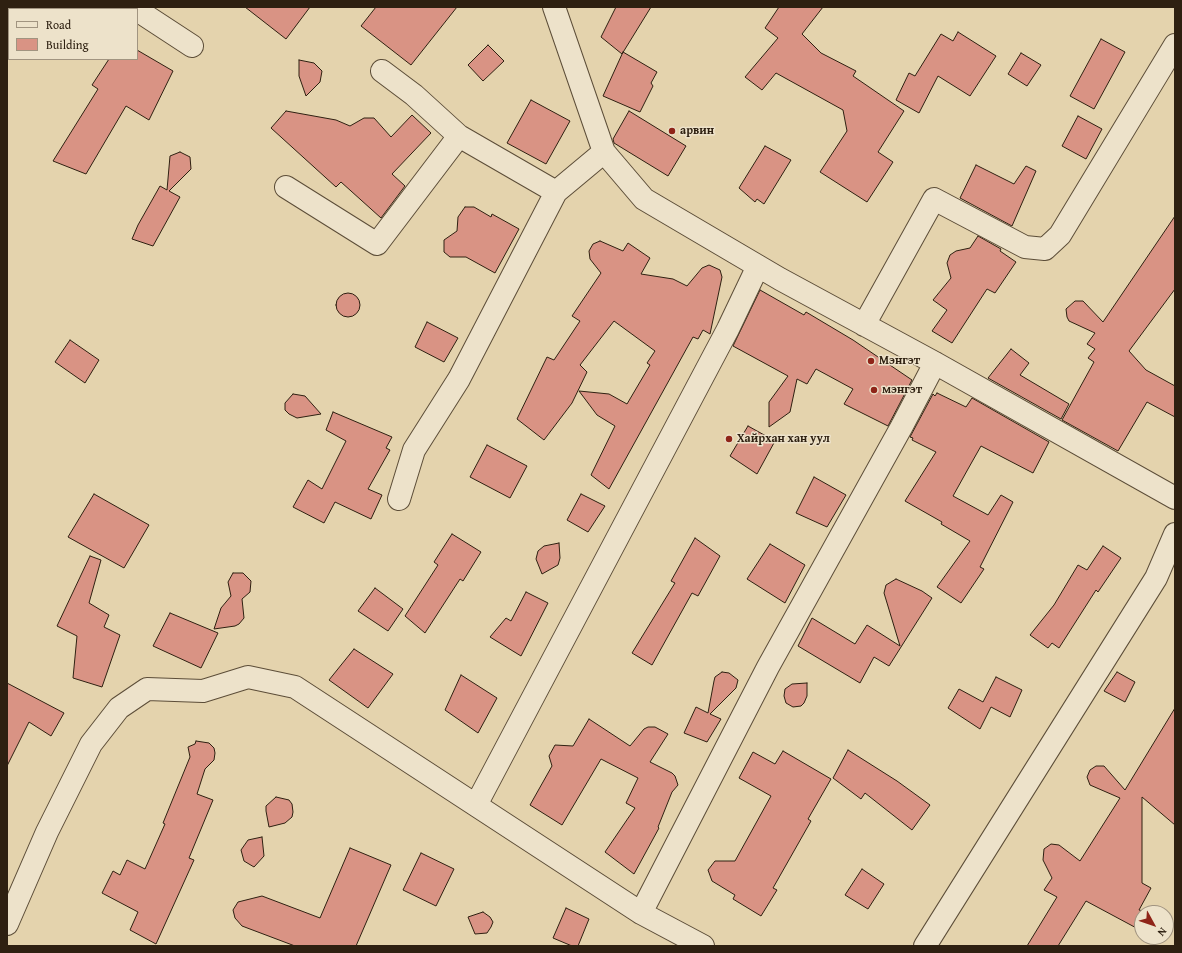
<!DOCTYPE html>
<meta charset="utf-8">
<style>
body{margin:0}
#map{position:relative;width:1182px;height:953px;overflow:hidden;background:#e4d3ad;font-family:"Gentium Book Plus",serif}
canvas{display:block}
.frame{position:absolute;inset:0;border:8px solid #2e2011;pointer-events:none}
.legend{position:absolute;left:8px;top:8px;width:130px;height:52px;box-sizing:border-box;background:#ede2ca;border:1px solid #a19480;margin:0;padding:5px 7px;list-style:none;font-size:12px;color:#2e2011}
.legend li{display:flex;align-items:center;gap:8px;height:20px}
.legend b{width:20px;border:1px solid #a19480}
.north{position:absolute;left:1134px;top:905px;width:40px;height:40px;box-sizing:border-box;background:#ede2ca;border:1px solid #a19480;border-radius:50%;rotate:130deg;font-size:11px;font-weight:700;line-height:16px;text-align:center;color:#2e2011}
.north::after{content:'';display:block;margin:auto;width:14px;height:18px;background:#8f2418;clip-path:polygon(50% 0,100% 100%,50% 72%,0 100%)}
</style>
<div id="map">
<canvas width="1182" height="953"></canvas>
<div class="frame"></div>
<ul class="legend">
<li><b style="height:5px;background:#ede2ca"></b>Road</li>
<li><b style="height:11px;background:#d99384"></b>Building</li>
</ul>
<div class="north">N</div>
</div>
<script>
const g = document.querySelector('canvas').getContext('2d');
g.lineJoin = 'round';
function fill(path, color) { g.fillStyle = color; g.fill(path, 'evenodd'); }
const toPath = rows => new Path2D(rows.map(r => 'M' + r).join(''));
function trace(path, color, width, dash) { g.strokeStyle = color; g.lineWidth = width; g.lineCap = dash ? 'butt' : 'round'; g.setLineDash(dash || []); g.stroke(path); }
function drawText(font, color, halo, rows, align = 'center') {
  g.font = font + ' "Gentium Book Plus",serif'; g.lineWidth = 3; g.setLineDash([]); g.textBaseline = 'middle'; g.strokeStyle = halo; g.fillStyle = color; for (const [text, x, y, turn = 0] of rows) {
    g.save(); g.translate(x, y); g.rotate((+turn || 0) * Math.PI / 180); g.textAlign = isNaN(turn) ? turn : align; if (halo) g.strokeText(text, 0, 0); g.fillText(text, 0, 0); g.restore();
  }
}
const building = toPath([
 [245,7,310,7,286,39,245,7],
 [376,7,457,7,411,65,361,26,376,7],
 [616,7,651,7,622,54,601,37,616,7],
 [779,7,823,7,802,34,821,53,856,71,853,76,904,111,878,152,893,162,867,202,820,172,847,131,843,110,776,73,762,90,745,77,778,38,765,28,779,7],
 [958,32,996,56,970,96,938,76,919,113,896,100,909,73,915,76,941,34,953,41,958,32],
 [1101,39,1125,52,1094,109,1070,96,1101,39],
 [488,45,504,61,483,81,468,65,488,45],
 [137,50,173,71,149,120,126,106,86,174,53,161,98,89,92,85,109,59,137,59,137,50],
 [623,52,657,72,651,83,653,86,640,112,603,96,623,52],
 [1021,53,1041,65,1027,86,1008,74,1021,53],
 [299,60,314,63,322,71,320,82,306,96,299,76,299,60],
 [531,100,570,121,546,164,507,143,531,100],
 [286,111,336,120,350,126,364,118,374,118,391,137,412,115,431,133,392,174,405,186,381,218,341,182,336,187,271,128,286,111],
 [629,111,686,146,668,176,614,143,613,139,629,111],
 [1078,116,1102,129,1086,159,1062,146,1078,116],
 [765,146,791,160,764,204,757,199,755,202,739,188,765,146],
 [180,152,190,157,191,169,169,191,180,197,153,246,132,239,138,225,160,186,167,190,170,156,180,152],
 [976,165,1014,184,1026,166,1036,171,1012,226,960,198,976,165],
 [465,207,474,207,491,217,492,214,519,229,495,273,466,257,450,257,444,252,444,240,457,231,458,217,465,207],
 [1175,216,1175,289,1129,351,1146,370,1175,386,1175,417,1147,402,1118,451,1062,420,1094,362,1088,358,1095,349,1087,344,1095,333,1069,321,1067,317,1066,309,1075,301,1083,301,1103,322,1175,216],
 [978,236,1001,249,1000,251,1016,262,995,293,987,289,952,343,932,331,947,310,933,300,951,278,947,263,950,255,956,251,970,248,978,236],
 [600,241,623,251,628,243,650,258,641,274,673,279,687,286,702,268,709,265,720,270,722,277,710,334,703,330,698,339,693,337,609,489,591,475,615,426,597,415,579,391,609,394,627,404,650,365,647,363,655,351,614,321,580,365,587,372,572,403,544,440,517,419,547,357,554,360,580,321,572,316,601,273,590,259,589,251,593,244,600,241],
 [760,290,804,315,806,312,853,340,912,380,888,426,844,404,853,389,816,369,807,384,797,379,790,412,769,427,769,402,788,376,733,346,760,290],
 '336 305a12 12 0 1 1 24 0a12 12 0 1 1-24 0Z',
 [427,322,458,338,444,362,415,347,427,322],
 [70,340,99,360,85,383,55,362,70,340],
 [1011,349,1029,363,1020,375,1069,404,1061,419,988,378,1011,349],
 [937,393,966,407,972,398,1049,442,1033,473,981,446,968,469,953,496,988,515,1001,495,1013,502,980,567,984,569,961,603,937,587,970,541,941,524,942,522,905,501,936,452,912,440,913,438,910,437,933,394,935,396,937,393],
 [293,394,305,396,321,414,297,418,289,414,285,410,285,403,293,394],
 [333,412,392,437,386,448,390,450,368,489,382,495,371,519,335,502,324,523,293,507,308,480,322,489,346,441,326,430,333,412],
 [748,426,775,441,757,474,730,456,748,426],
 [487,445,527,466,510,498,470,477,487,445],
 [814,477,846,495,827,527,796,513,814,477],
 [94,494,149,525,124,568,68,537,94,494],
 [581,494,605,506,588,532,567,520,581,494],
 [452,534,481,552,463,581,460,579,425,633,405,616,438,565,434,562,452,534],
 [695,538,720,556,698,596,692,593,652,665,632,653,675,583,671,581,695,538],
 [559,543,560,558,558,565,542,574,536,559,538,551,544,546,559,543],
 [770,544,805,565,785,603,747,579,770,544],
 [1103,546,1121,558,1098,592,1096,590,1059,648,1052,643,1048,648,1030,635,1054,605,1078,565,1087,570,1103,546],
 [90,556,101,560,89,603,109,615,104,627,120,635,102,687,73,678,77,636,57,626,90,556],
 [233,573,243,573,251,581,250,592,242,599,244,618,239,624,235,626,214,629,221,608,231,596,228,582,233,573],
 [896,579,922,591,932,598,889,666,874,657,860,683,798,646,812,618,855,644,867,625,900,646,884,593,886,585,896,579],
 [375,588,403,609,388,631,358,611,375,588],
 [526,592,548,603,521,656,490,637,506,618,511,621,526,592],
 [170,613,218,633,201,668,153,646,170,613],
 [354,649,393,674,368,708,329,680,354,649],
 [722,672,729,673,738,680,736,688,710,714,721,719,707,742,684,733,696,707,708,713,714,681,715,677,722,672],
 [1117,672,1135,682,1125,702,1104,691,1117,672],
 [461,675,497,698,478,733,445,710,461,675],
 [996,677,1022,690,1010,717,991,707,980,729,948,708,959,689,983,702,996,677],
 [7,683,64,713,51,736,29,722,7,766,7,683],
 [807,683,807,696,804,703,801,706,793,707,786,703,784,696,785,689,792,684,807,683],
 [1175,708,1175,825,1142,797,1142,883,1151,888,1139,910,1151,913,1142,913,1142,931,1086,901,1058,946,1027,946,1057,897,1044,890,1052,878,1043,860,1044,849,1051,844,1059,845,1080,861,1120,798,1090,785,1087,777,1090,770,1096,766,1104,766,1125,790,1175,708],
 [589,719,630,746,644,729,648,727,655,727,668,734,650,762,672,773,675,776,678,785,672,792,658,827,659,828,634,874,605,852,635,808,626,803,638,778,601,759,562,825,530,805,552,766,549,756,555,745,573,746,589,719],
 [196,741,209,743,214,748,215,753,214,760,205,769,197,794,213,800,189,858,194,860,156,944,130,930,138,912,102,893,113,871,120,875,127,860,145,869,165,824,163,823,190,757,188,747,195,744,196,741],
 [848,750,897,781,930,805,912,830,865,793,861,799,833,778,848,750],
 [783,751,831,779,808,819,811,821,773,888,777,890,761,916,733,899,735,895,712,881,708,870,715,861,735,861,771,796,739,778,753,752,775,764,783,751],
 [276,797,289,800,292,804,293,812,292,817,285,823,269,827,266,811,266,806,276,797],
 [262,837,264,856,254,867,244,861,241,850,248,840,262,837],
 [350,848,391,865,356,946,295,946,242,926,235,918,233,910,238,902,262,896,320,918,350,848],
 [421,853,454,869,436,906,403,890,421,853],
 [862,869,884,884,868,909,845,895,862,869],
 [566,908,589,919,578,946,572,946,553,938,566,908],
 [483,912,490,917,493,922,491,927,487,933,475,934,468,917,483,912]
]);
fill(building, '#d99384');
trace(building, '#2e2011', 1);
const street = toPath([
 [554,7,604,152,644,199,780,279,935,363,1175,498],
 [137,10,192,46],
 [382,71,414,95,459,136],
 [286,187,377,244,459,136,556,192],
 [864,325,934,199,1025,247,1045,249,1060,235,1175,45],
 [399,499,414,450,459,379,556,192,604,152],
 [476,805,728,329,758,266],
 [641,913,768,667,902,426,935,363],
 [7,924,47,832,91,744,119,708,147,689,203,691,248,677,295,687,641,913,703,946],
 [925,946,1156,578,1175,534]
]);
trace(street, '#5c4d38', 24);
trace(street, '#ede2ca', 22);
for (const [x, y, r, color] of [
 [672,131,4,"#8f2418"],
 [871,361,4,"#8f2418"],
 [874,390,4,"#8f2418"],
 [729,439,4,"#8f2418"]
]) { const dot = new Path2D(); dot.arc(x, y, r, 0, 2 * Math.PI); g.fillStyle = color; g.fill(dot); trace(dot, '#ede2ca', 1.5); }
drawText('bold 12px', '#2e2011', '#ede2ca', [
 ["арвин",680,131],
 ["Мэнгэт",879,361],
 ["мэнгэт",882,390],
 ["Хайрхан хан уул",737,439]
], 'left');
</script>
